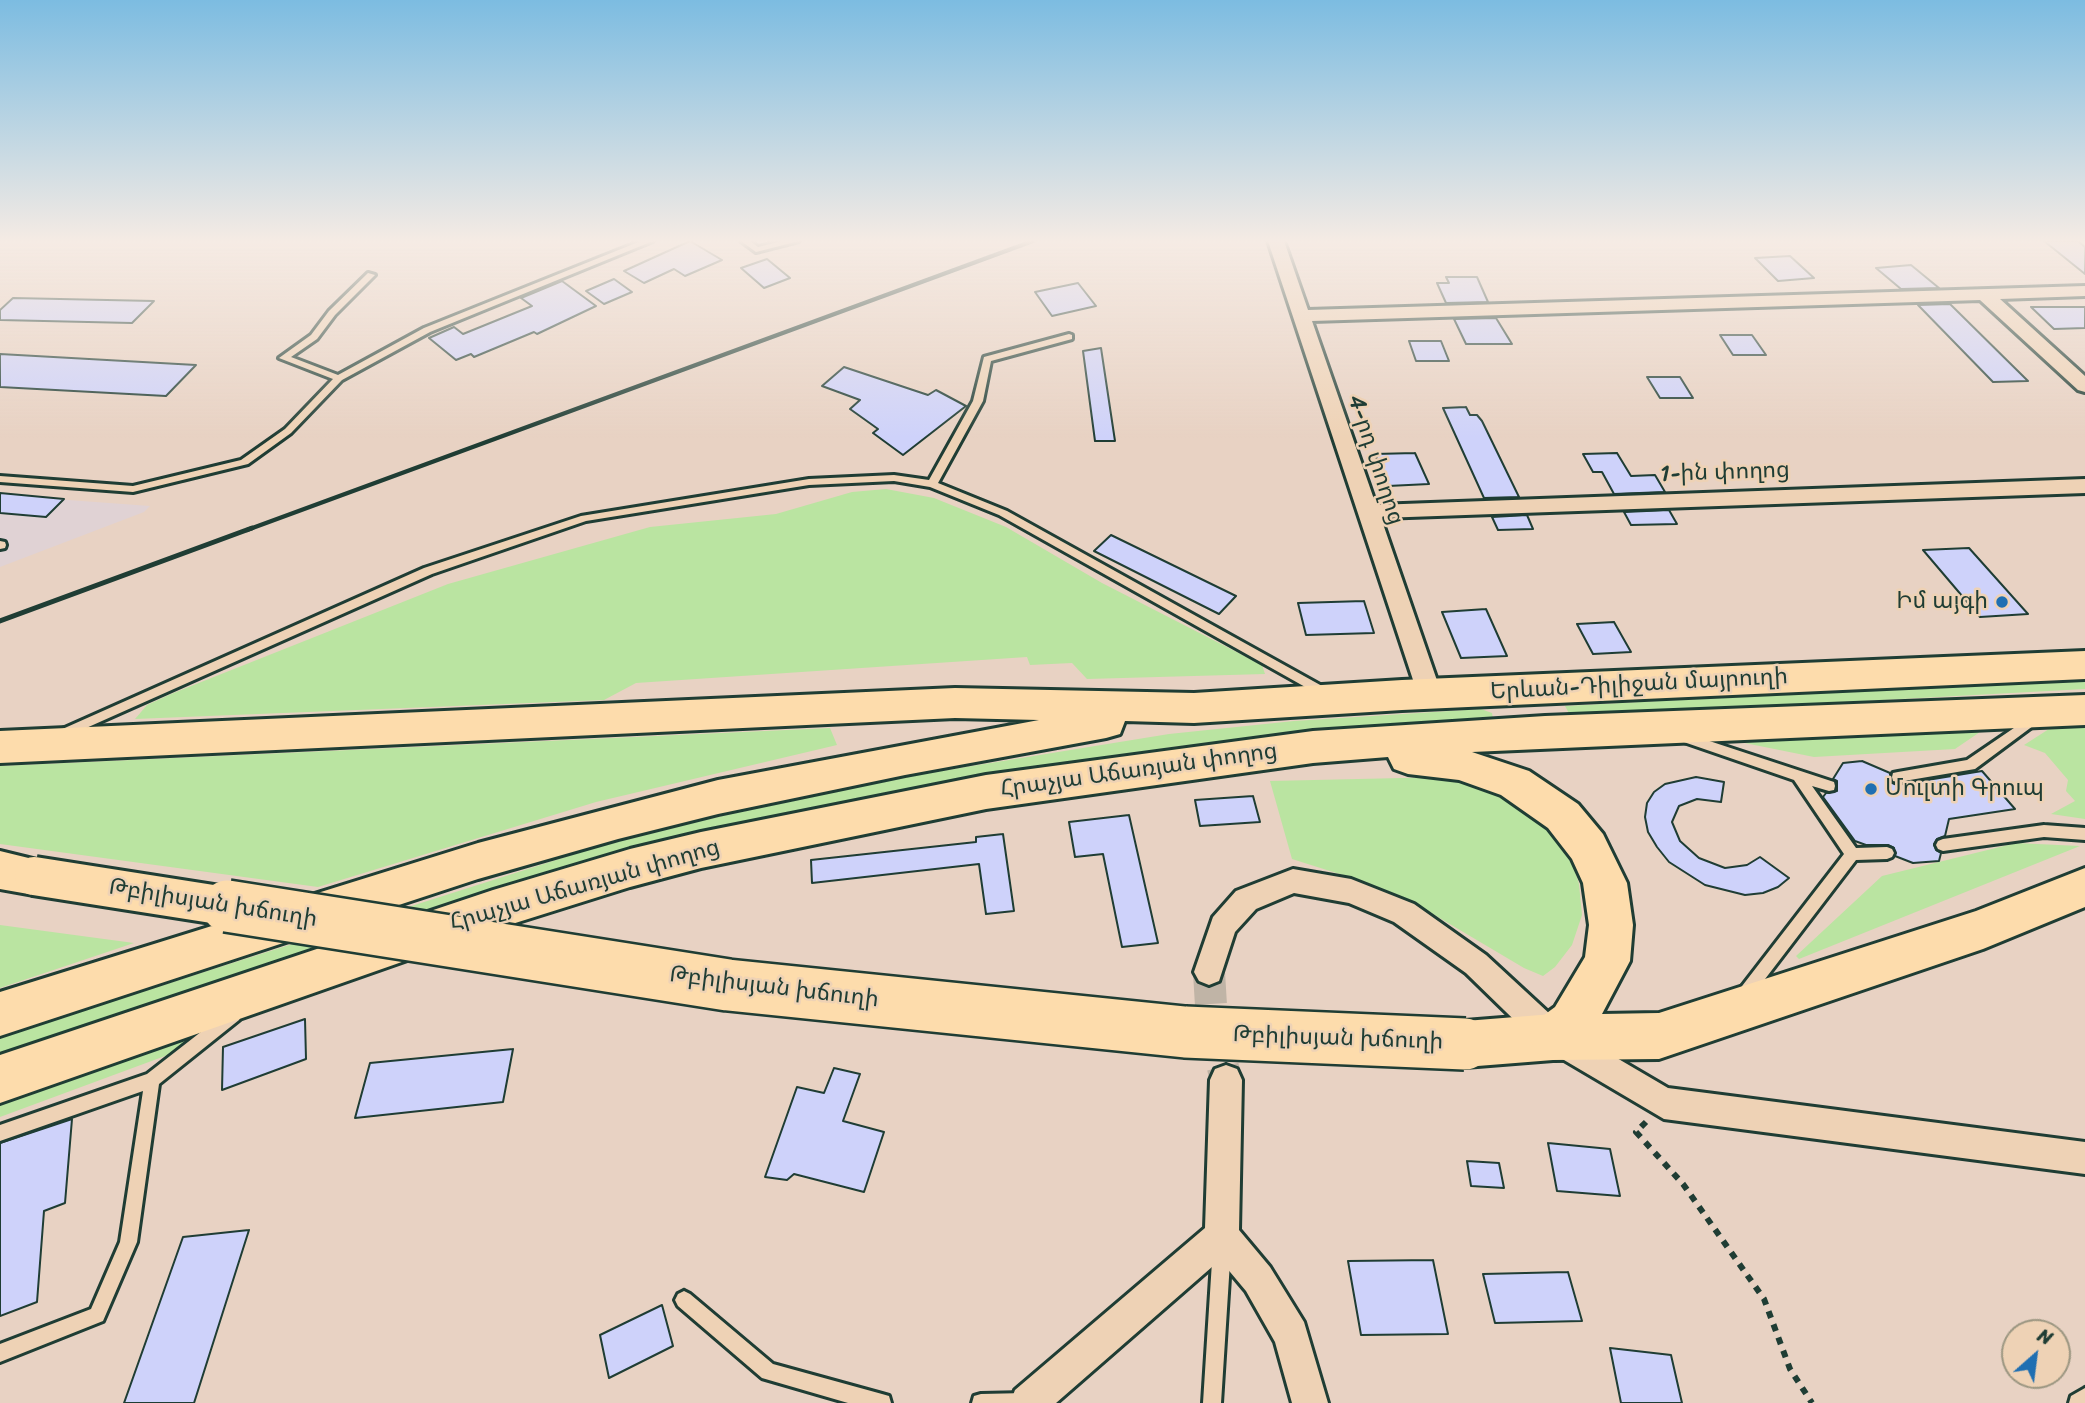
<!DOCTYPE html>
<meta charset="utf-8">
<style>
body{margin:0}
#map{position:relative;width:2085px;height:1403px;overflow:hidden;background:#e8d2c3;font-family:Sriracha,sans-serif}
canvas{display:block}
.north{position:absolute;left:2001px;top:1319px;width:70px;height:70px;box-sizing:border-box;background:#eed2b5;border:2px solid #9b9681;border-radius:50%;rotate:28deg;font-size:19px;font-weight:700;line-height:28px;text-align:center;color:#1f3d34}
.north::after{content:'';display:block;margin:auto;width:24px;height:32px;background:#1f6fb2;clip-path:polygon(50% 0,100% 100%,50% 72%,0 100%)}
</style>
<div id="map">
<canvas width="2085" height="1403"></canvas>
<div class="north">N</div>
</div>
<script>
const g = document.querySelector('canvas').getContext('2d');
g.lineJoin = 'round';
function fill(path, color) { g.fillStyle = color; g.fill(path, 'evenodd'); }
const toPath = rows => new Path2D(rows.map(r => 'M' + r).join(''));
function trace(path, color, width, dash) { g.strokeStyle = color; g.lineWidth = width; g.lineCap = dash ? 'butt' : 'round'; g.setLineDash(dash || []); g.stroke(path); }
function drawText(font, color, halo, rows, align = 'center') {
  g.font = font + ' Sriracha,"Noto Sans Armenian",sans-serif'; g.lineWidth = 5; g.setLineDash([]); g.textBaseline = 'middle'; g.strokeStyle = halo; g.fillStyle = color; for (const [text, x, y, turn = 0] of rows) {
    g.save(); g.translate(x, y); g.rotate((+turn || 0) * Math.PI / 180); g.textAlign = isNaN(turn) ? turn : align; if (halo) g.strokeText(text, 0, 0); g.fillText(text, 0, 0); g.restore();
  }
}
fill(toPath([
 [0,495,150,506,144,512,0,567]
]), '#e0d2d4');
fill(toPath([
 [886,489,934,498,1006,527,1102,583,1262,665,1265,674,1087,679,1072,663,1030,665,1027,657,636,683,604,700,135,719,147,705,171,694,448,584,650,527,776,514,852,492],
 [2085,678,2085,689,1571,717,1565,706],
 [1481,709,1492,713,1493,719,1392,724,1172,747,902,789,716,830,0,1054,0,1037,600,846,658,830,898,778,1169,734,1294,721],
 [1999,719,1955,749,1814,757,1710,736],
 [2085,719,2085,819,2051,814,2075,801,2066,791,2068,780,2045,753,2024,745,2063,720],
 [830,728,837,745,596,802,318,887,0,844,0,766],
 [1446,777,1497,790,1543,821,1571,857,1579,884,1582,915,1572,945,1555,967,1543,976,1524,968,1416,904,1352,878,1292,859,1270,781],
 [2016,843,2080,846,1799,959,1796,956,1882,876],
 [0,925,134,943,0,988],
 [199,1033,184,1049,0,1117,0,1093]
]), '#bae4a1');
const building = toPath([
 [690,241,722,260,685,276,674,269,644,283,624,271,690,241],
 [2044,241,2078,241,2085,247,2085,274,2044,241],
 [1790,256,1814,278,1778,281,1755,258,1790,256],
 [767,259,790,278,764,288,741,268,767,259],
 [1911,265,1939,288,1901,289,1876,268,1911,265],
 [1446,277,1477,277,1488,302,1446,303,1437,283,1449,283,1446,277],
 [614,279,632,292,604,304,586,291,614,279],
 [562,281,596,306,537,334,534,332,474,357,471,354,456,360,429,338,454,327,463,334,532,306,521,298,562,281],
 [1078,283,1096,306,1052,316,1035,292,1078,283],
 [13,298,154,301,132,323,0,320,0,310,13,298],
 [1950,304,2028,381,1993,382,1918,305,1950,304],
 [2031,307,2085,307,2085,328,2054,329,2031,307],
 [1496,318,1512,344,1466,344,1454,319,1496,318],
 [1720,335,1752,335,1766,355,1733,355,1720,335],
 [1409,341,1441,341,1449,361,1416,361,1409,341],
 [1101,348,1115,441,1095,441,1083,351,1101,348],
 [0,354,196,365,166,396,0,387,0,354],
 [844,367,928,395,936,390,966,406,903,455,873,433,878,429,850,409,860,400,822,386,844,367],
 [1647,377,1680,377,1693,398,1660,398,1647,377],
 [1466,407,1470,415,1477,415,1482,421,1519,497,1484,498,1443,408,1466,407],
 [1415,453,1429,484,1388,486,1375,454,1415,453],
 [1617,453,1631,476,1655,475,1665,492,1614,494,1602,472,1593,472,1583,454,1617,453],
 [0,493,64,499,46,517,0,513,0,493],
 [1669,510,1677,524,1631,525,1624,512,1669,510],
 [1527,515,1533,529,1498,530,1492,517,1527,515],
 [1111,535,1236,596,1219,614,1094,551,1111,535],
 [1969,548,2028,614,1980,617,1923,550,1969,548],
 [1364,601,1374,633,1306,635,1298,603,1364,601],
 [1486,609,1507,656,1461,658,1442,612,1486,609],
 [1614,622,1631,652,1593,654,1577,624,1614,622],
 [1862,761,1890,773,1890,782,1897,785,1982,771,2015,809,1949,819,1945,836,1937,839,1934,844,1936,850,1941,853,1939,861,1913,863,1895,856,1894,848,1888,845,1866,845,1855,841,1823,797,1826,793,1837,791,1837,781,1833,779,1843,763,1862,761],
 [1696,777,1724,782,1721,802,1697,799,1679,806,1672,822,1680,841,1699,858,1725,868,1747,865,1760,857,1789,878,1778,887,1763,893,1745,895,1705,885,1669,862,1657,847,1648,832,1645,817,1647,803,1654,792,1665,784,1696,777],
 [1253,796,1260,822,1200,826,1195,800,1253,796],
 [1129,815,1158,943,1122,947,1103,854,1075,857,1069,822,1129,815],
 [1003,834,1014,911,986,914,979,864,812,883,811,860,976,842,976,837,1003,834],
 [305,1019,306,1059,222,1090,223,1047,305,1019],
 [513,1049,503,1102,355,1118,370,1063,513,1049],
 [834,1068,860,1074,843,1121,884,1132,864,1192,794,1174,787,1180,765,1177,797,1087,824,1093,834,1068],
 [72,1119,65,1203,44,1211,37,1302,0,1316,0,1143,72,1119],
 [1548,1143,1610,1149,1620,1196,1557,1191,1548,1143],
 [1467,1161,1499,1163,1504,1188,1471,1186,1467,1161],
 [249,1230,194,1403,124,1403,183,1237,249,1230],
 [1433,1260,1448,1334,1361,1335,1348,1261,1433,1260],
 [1568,1272,1582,1321,1495,1323,1483,1274,1568,1272],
 [662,1305,673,1346,609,1378,600,1335,662,1305],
 [1610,1348,1671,1355,1682,1403,1621,1403,1610,1348]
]);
fill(building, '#ced2fa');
trace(building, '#1f3d34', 2);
trace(toPath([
 [1209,972,1212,1022,1226,1080]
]), '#c0b4a6', 32, [32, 16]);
const service = toPath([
 [641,241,653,241,430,332,342,380,291,433,248,464,133,492,0,482,0,476,133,486,241,460,285,429,333,379,279,358,311,335,329,311,368,273,375,275,335,315,317,339,291,357,338,375,424,328,641,241],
 [741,241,750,241,758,247,783,241,799,241,756,252,741,241],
 [1069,334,1072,335,1072,339,991,361,983,401,938,483,1007,511,1331,691,1333,694,1331,697,1323,697,999,515,930,487,894,481,809,485,586,521,432,574,66,737,62,739,58,737,56,734,58,731,424,568,581,516,809,479,894,475,929,480,973,401,984,357,1069,334],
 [0,541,5,542,6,545,5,548,0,549,0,541],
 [2033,715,2037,717,2039,720,2037,723,1975,769,1898,782,1893,781,1892,777,1893,773,1898,772,1967,760,2033,715],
 [1682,732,1834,782,1835,786,1834,790,1829,791,1812,786,1856,848,1887,847,1892,849,1894,853,1892,857,1887,859,1856,860,1749,1000,1744,1002,1739,1000,1737,995,1739,990,1844,854,1794,780,1678,740,1676,737,1678,734,1682,732],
 [2044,825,2085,828,2085,840,2044,837,1943,851,1938,849,1936,845,1938,841,1943,839,2044,825],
 [234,1008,239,1010,242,1015,239,1020,159,1084,137,1242,103,1321,0,1362,0,1344,91,1309,120,1242,143,1091,0,1141,0,1125,147,1074,229,1010,234,1008],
 [1222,1237,1228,1240,1231,1246,1221,1403,1203,1403,1213,1246,1216,1240,1222,1237],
 [684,1291,690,1294,773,1364,882,1394,889,1396,891,1403,848,1403,762,1378,678,1306,675,1300,678,1294,684,1291],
 [2085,1388,2085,1403,2069,1403,2071,1396,2085,1388],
 [1026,1393,1033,1395,1035,1403,972,1403,974,1396,981,1394,1026,1393]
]);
const minor = toPath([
 [1268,241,1284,241,1308,310,2085,286,2085,296,2000,299,2085,376,2085,392,2078,390,1980,300,1312,321,1376,505,2085,479,2085,493,1381,518,1442,695,1439,702,1430,704,1421,702,1418,695,1268,241],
 [1293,869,1351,879,1414,904,1486,955,1564,1027,1668,1088,2085,1142,2085,1174,1664,1119,1542,1047,1466,973,1394,922,1349,903,1294,893,1256,909,1235,932,1219,981,1209,985,1199,981,1194,972,1213,917,1236,891,1293,869],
 [1226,1065,1237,1069,1242,1080,1239,1230,1270,1267,1304,1322,1328,1403,1292,1403,1275,1342,1246,1291,1220,1260,1056,1403,1010,1403,1015,1390,1205,1228,1210,1080,1215,1069,1226,1065]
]);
const primary = toPath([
 [0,851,49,863,56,876,49,889,34,895,0,889,0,851],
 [1553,1014,1570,1021,1577,1037,1570,1053,1553,1060,1465,1067,1448,1060,1441,1044,1448,1028,1465,1021,1553,1014]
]);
const trunk = toPath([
 [2085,651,2085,679,1402,710,1194,723,1125,721,1120,734,1106,738,905,775,718,814,618,839,478,879,0,1036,0,992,478,843,718,780,1039,720,955,718,0,763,0,731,955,688,1194,693,1402,680,2085,651],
 [2085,695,2085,725,1472,752,1529,771,1578,804,1603,834,1627,883,1633,925,1630,961,1602,1014,1659,1013,1976,911,2085,868,2085,907,1983,949,1659,1059,1553,1060,1536,1053,1529,1037,1536,1021,1555,1007,1585,957,1589,925,1583,883,1572,859,1548,828,1501,795,1459,780,1408,774,1394,769,1388,757,1313,763,986,809,701,868,630,887,493,930,0,1103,0,1055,493,890,630,849,701,832,986,775,1313,731,1545,716,2085,695]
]);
trace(service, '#1f3d34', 6);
trace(minor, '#1f3d34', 6);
trace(primary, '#1f3d34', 6);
trace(trunk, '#1f3d34', 6);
trace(toPath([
 [1646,1122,1636,1132,1683,1184,1764,1299,1790,1369,1812,1403]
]), '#1f3d34', 6, [7, 7]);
fill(service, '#eed2b5');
fill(minor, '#eed2b5');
fill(primary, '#fddcac');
fill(trunk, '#fddcac');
trace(toPath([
 [247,530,1033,241]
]), '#1f3d34', 4.5);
trace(toPath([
 [0,621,252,528]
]), '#1f3d34', 5);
const primaryBridgeFar1 = toPath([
 [34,876,238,908]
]);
const primaryBridge = toPath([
 [227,906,728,985,1185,1032,1465,1044]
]);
trace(primaryBridgeFar1, '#1f3d34', 44, []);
trace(primaryBridge, '#1f3d34', 56, []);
trace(primaryBridgeFar1, '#fddcac', 38);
trace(primaryBridge, '#fddcac', 51);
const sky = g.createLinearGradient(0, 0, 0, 438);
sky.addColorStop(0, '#7cbce1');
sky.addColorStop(0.55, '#f5ebe4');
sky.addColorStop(1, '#f5ebe400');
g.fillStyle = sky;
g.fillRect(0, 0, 2085, 438);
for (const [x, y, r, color] of [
 [2002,602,7,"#1f6fb2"],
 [1871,789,7,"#1f6fb2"]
]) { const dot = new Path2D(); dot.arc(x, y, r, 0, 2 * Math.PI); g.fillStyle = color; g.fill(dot); trace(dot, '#eed2b5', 2.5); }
drawText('23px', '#1f3d34', '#eed2b5', [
 ["4-րդ փողոց",1375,460,72],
 ["1-ին փողոց",1725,473,-2],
 ["Երևան-Դիլիջան մայրուղի",1639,685,-3],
 ["Հրաչյա Աճառյան փողոց",1139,771,-8],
 ["Հրաչյա Աճառյան փողոց",585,886,-16],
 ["Թբիլիսյան խճուղի",213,904,9],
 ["Թբիլիսյան խճուղի",774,988,7],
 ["Թբիլիսյան խճուղի",1338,1039,2]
]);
drawText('23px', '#1f3d34', '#eed2b5', [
 ["Իմ այգի",1988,602],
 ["Մուլտի Գրուպ",1885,789,"left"]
], 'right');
</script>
